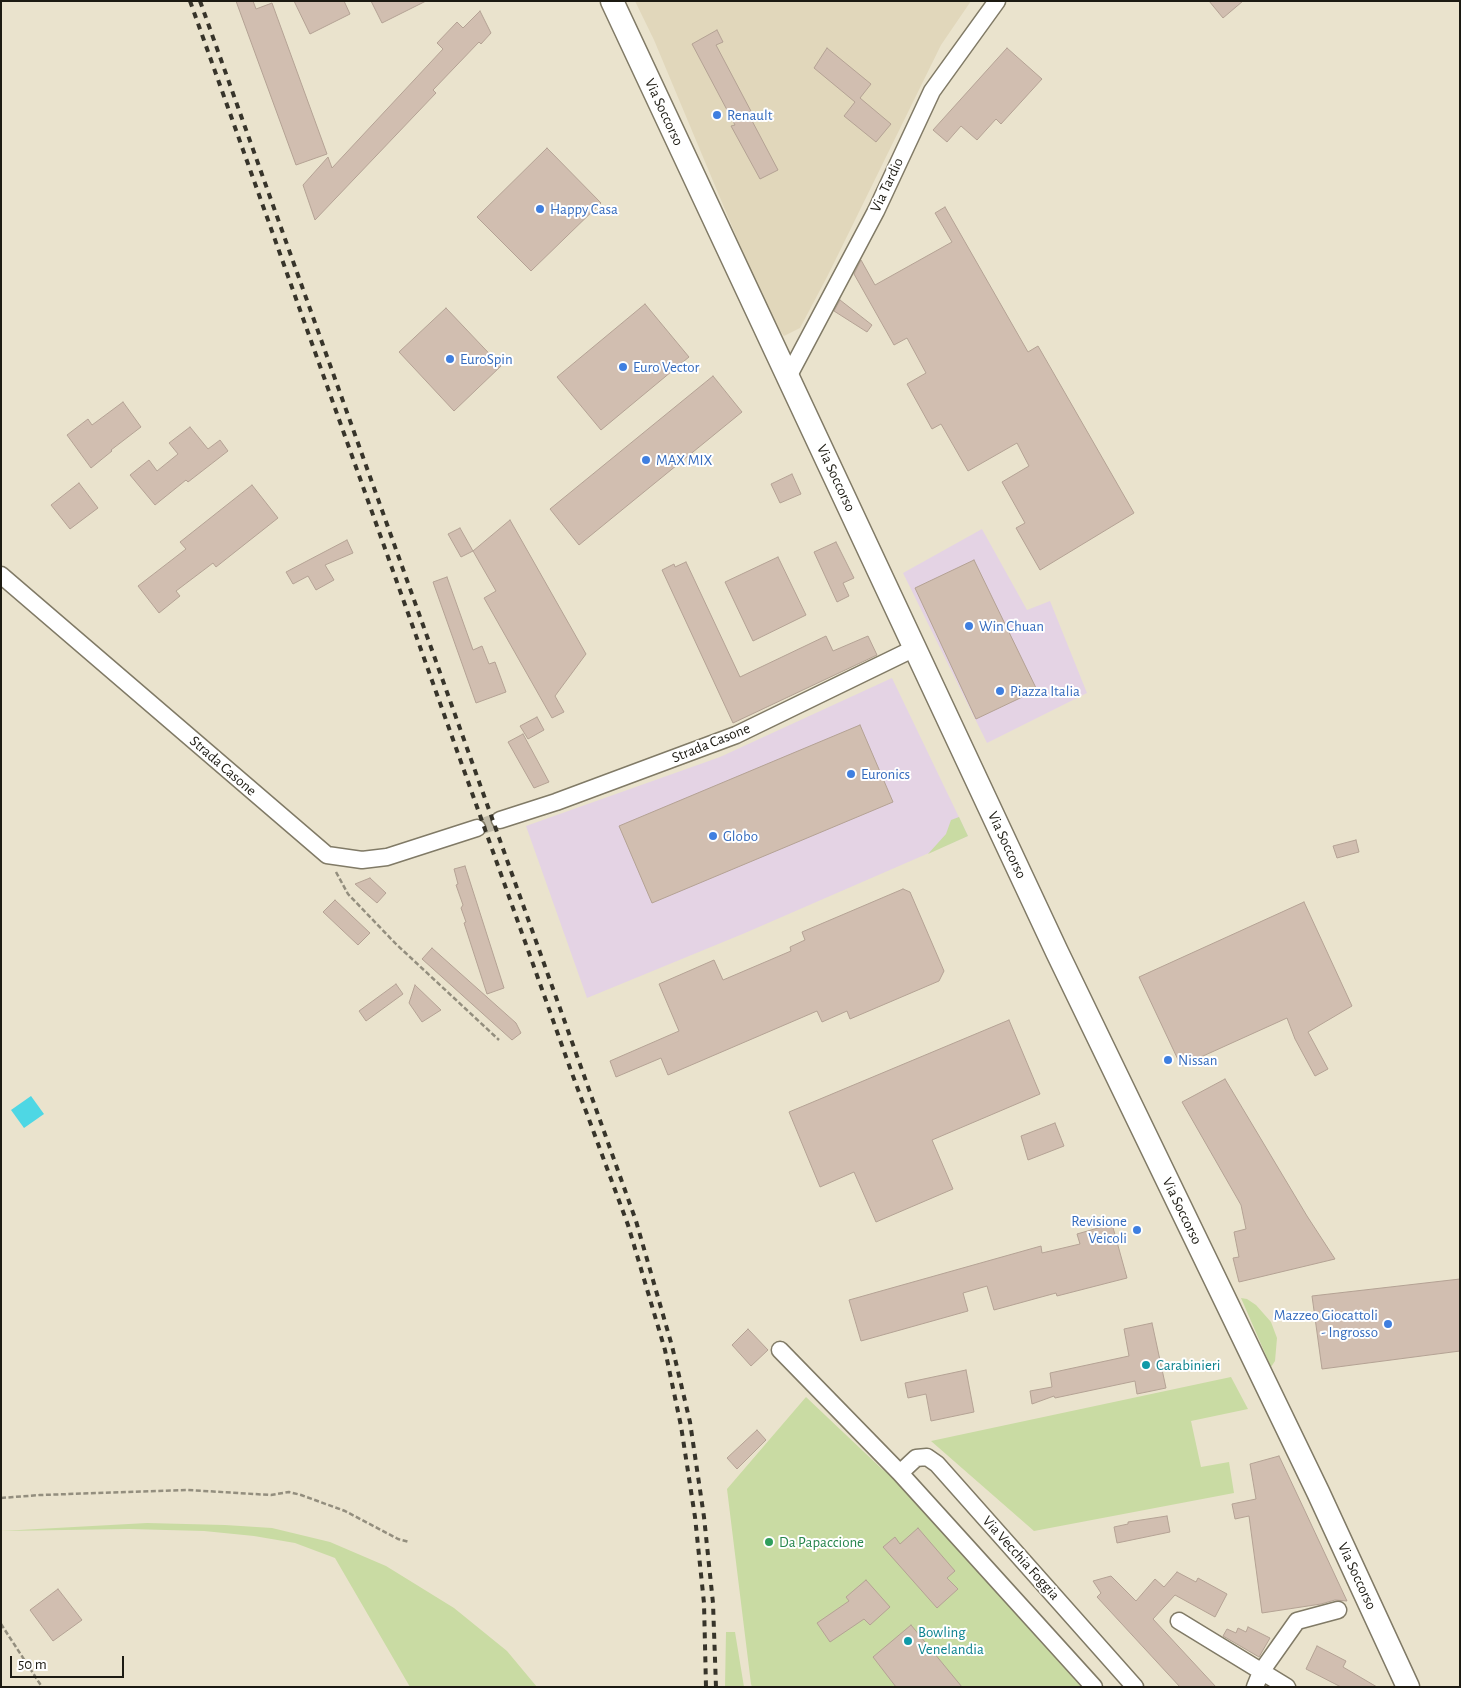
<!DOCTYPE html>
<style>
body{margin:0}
#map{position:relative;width:1461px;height:1688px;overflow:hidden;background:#eae3cd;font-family:"Alegreya Sans",sans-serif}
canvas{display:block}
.frame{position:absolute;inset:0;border:2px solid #1c1a12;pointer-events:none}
.scale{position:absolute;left:10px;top:1656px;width:114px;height:22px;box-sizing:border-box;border:2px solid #1c1a12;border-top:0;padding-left:6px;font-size:15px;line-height:18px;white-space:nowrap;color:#1c1a12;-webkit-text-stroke:4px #fff;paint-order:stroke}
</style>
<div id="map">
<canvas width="1461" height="1688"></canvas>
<div class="frame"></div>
<div class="scale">50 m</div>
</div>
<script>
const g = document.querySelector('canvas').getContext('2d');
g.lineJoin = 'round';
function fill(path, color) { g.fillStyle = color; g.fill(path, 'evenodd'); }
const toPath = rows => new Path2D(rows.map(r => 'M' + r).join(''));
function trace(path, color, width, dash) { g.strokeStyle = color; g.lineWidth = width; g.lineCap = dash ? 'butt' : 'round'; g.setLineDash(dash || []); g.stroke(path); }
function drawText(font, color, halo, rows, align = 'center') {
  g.font = font + ' "Alegreya Sans",sans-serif'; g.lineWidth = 4; g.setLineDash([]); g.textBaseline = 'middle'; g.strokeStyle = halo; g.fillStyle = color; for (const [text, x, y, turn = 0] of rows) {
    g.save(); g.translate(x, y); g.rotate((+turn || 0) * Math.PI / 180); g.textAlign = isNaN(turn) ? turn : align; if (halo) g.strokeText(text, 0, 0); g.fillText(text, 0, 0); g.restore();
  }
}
fill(toPath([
 [982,529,1027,610,1050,601,1087,693,987,743,903,573],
 [892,678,968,836,745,933,587,998,526,826,720,757]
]), '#e4d3e4');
fill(toPath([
 [635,1,971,1,941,45,828,275,800,328,784,336,770,317,654,40]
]), '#e1d7bb');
fill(toPath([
 [959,817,968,836,928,854,946,834,951,820],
 [1241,1298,1247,1299,1256,1305,1271,1322,1277,1338,1275,1361,1271,1367],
 [1231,1377,1248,1409,1191,1421,1201,1467,1229,1462,1234,1493,1034,1531,931,1441],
 [806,1397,882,1469,905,1487,989,1576,1083,1687,752,1687,751,1684,727,1489],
 [147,1523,225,1525,272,1528,330,1542,386,1566,454,1608,507,1651,537,1687,410,1687,335,1558,295,1543,254,1536,204,1531,129,1529,1,1531],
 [726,1632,735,1632,744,1687,725,1687]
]), '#c9dba3');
fill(toPath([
 [31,1096,44,1114,24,1128,11,1110]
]), '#4ed7e4');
const building = toPath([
 [236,1,253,1,256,9,272,3,327,154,296,165,236,1],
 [294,1,344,1,350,14,310,34,294,1],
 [371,1,426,1,382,23,371,1],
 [1209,1,1243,1,1223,18,1209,1],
 [480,11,491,33,481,44,479,42,433,90,436,93,315,220,303,185,328,157,332,168,443,49,437,43,457,22,463,28,480,11],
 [717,30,723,42,716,45,753,115,750,117,778,170,760,179,731,126,735,125,692,44,717,30],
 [827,48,871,84,860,98,891,124,876,142,844,116,855,102,814,68,827,48],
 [1007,48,1042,79,1001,124,996,119,977,140,961,126,947,142,933,130,1007,48],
 [547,148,601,203,531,271,477,217,547,148],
 [945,207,1028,352,1038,346,1134,513,1040,570,1016,528,1025,523,1002,482,1029,466,1017,443,968,471,941,424,932,429,907,384,926,373,907,338,894,345,854,274,861,260,875,285,952,242,935,213,945,207],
 [840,300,872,325,867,332,834,311,840,300],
 [645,304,689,357,601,430,557,377,645,304],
 [446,308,501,366,454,411,399,352,446,308],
 [713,376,742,412,579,545,550,509,713,376],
 [123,402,141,427,111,450,112,451,91,468,67,435,88,419,92,425,123,402],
 [190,427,208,449,220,440,228,451,188,482,186,480,155,505,130,475,149,460,157,471,178,454,169,443,190,427],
 [792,474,801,494,780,503,771,484,792,474],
 [79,483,98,508,70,529,51,505,79,483],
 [252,485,278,518,216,567,213,563,176,591,180,596,159,613,138,586,186,549,180,542,252,485],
 [510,520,586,654,555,696,564,712,552,718,484,598,496,591,473,551,510,520],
 [460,528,473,551,461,557,448,534,460,528],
 [347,540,353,553,325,565,334,580,316,590,308,576,293,584,286,572,347,540],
 [836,542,854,578,843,583,849,596,837,602,814,552,836,542],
 [778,557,806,615,753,641,725,582,778,557],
 [974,560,1037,690,976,719,915,588,974,560],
 [686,562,740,677,826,636,833,651,868,636,877,655,733,723,662,570,674,564,675,567,686,562],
 [447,577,473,650,482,646,489,664,495,662,506,692,476,703,433,582,447,577],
 [537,717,544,730,528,739,520,726,537,717],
 [860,725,893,802,652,903,619,826,860,725],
 [523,734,549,782,534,788,508,742,523,734],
 [1356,840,1359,852,1337,858,1333,846,1356,840],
 [465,866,504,988,487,994,464,923,466,922,461,908,463,905,456,885,458,884,454,869,465,866],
 [370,878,386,893,377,903,355,884,370,878],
 [903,889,910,892,944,971,939,981,850,1019,847,1011,822,1022,817,1011,668,1075,661,1058,616,1077,610,1061,679,1031,659,984,714,960,723,980,791,951,790,947,805,940,802,932,903,889],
 [335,900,370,933,358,945,323,912,335,900],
 [1304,902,1352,1006,1308,1032,1328,1069,1315,1076,1295,1039,1287,1018,1181,1066,1139,977,1304,902],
 [432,948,516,1023,521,1033,512,1040,422,959,432,948],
 [396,984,403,994,366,1021,359,1011,396,984],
 [415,985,441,1010,422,1022,409,1003,415,985],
 [1009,1020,1040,1094,932,1140,953,1189,876,1222,854,1172,820,1187,789,1112,1009,1020],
 [1225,1079,1307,1216,1335,1259,1239,1282,1233,1258,1239,1257,1234,1232,1246,1229,1241,1205,1182,1102,1225,1079],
 [1055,1123,1064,1146,1028,1160,1021,1136,1055,1123],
 [1112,1224,1127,1278,1057,1296,1056,1293,994,1310,987,1286,963,1293,968,1311,861,1341,849,1300,1041,1246,1042,1253,1080,1244,1077,1234,1112,1224],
 [1460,1279,1460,1351,1322,1369,1312,1296,1460,1279],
 [1152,1323,1166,1388,1137,1394,1135,1381,1055,1398,1054,1396,1032,1404,1030,1391,1052,1387,1050,1373,1129,1356,1124,1329,1152,1323],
 [748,1329,768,1350,751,1366,732,1345,748,1329],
 [966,1370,974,1412,931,1421,926,1394,908,1398,905,1383,966,1370],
 [757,1430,766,1440,737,1469,727,1458,757,1430],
 [1279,1456,1304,1509,1347,1601,1335,1600,1321,1604,1262,1613,1249,1516,1235,1519,1232,1504,1256,1499,1250,1464,1279,1456],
 [1167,1516,1170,1532,1117,1543,1114,1527,1128,1524,1128,1522,1167,1516],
 [918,1528,955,1571,947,1578,958,1589,937,1608,883,1547,895,1537,900,1544,918,1528],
 [1177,1572,1196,1582,1198,1578,1227,1594,1215,1617,1175,1595,1153,1619,1216,1687,1180,1687,1097,1597,1101,1593,1093,1581,1111,1576,1136,1601,1155,1579,1164,1587,1177,1572],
 [866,1580,890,1607,870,1625,864,1619,830,1642,817,1623,849,1601,846,1597,866,1580],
 [58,1589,82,1620,53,1641,30,1610,58,1589],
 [911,1625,962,1687,896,1687,873,1657,911,1625],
 [1248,1627,1270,1638,1259,1657,1223,1636,1227,1629,1236,1633,1238,1628,1246,1632,1248,1627],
 [1317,1646,1346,1661,1343,1667,1377,1687,1341,1687,1306,1669,1317,1646]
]);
fill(building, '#d1beb0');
trace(building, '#b4a294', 1);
trace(toPath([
 [477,828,500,820]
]), '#c1bba8', 16, [16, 8]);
const minor = toPath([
 [788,377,876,211,932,91,997,1],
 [1,575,327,855,362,860,387,857,477,828],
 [500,820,556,802,736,735,915,648],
 [780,1350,900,1473,1094,1687],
 [900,1473,916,1458,927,1457,937,1464,1135,1687],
 [1179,1621,1287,1687],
 [1255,1687,1261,1672,1297,1621,1338,1610]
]);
const secondary = toPath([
 [612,1,1057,952,1318,1492,1408,1687]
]);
trace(minor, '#807a66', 19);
trace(secondary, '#807a66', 25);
trace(toPath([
 [336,872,348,894,396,944,499,1040],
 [1,1498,40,1495,188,1490,271,1495,289,1492,301,1495,345,1511,398,1539,409,1542],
 [1,1624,42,1687]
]), '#938e7e', 2.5, [5, 2.5]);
trace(minor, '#fff', 16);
trace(secondary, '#fff', 22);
trace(toPath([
 [190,1,570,1068,628,1225,665,1350,681,1426,695,1517,704,1603,706,1687],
 [200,1,636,1221,672,1346,690,1422,704,1517,713,1603,716,1687]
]), '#37342a', 4, [6, 6]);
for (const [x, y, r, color] of [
 [717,115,5,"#3f7fe0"],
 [540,209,5,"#3f7fe0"],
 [450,359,5,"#3f7fe0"],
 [623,367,5,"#3f7fe0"],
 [646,460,5,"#3f7fe0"],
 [969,626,5,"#3f7fe0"],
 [1000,691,5,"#3f7fe0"],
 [851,774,5,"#3f7fe0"],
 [713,836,5,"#3f7fe0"],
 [1168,1060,5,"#3f7fe0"],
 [1137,1230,5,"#3f7fe0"],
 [1388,1324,5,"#3f7fe0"],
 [1146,1365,5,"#0f9aa8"],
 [769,1542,5,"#2e9e5b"],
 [908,1641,5,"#0f9aa8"]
]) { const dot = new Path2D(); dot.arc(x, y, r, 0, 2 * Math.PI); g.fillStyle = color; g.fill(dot); trace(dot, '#fff', 2); }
drawText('15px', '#1c1a12', '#fff', [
 ["Via Soccorso",664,112,65],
 ["Via Tardio",887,185,-65],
 ["Via Soccorso",836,478,65],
 ["Strada Casone",711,743,-22],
 ["Strada Casone",223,766,41],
 ["Via Soccorso",1007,845,65],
 ["Via Soccorso",1182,1211,64],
 ["Via Vecchia Foggia",1021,1558,48],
 ["Via Soccorso",1357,1576,65]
]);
drawText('15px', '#366cbe', '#fff', [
 ["Renault",727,115],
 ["Happy Casa",550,209],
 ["EuroSpin",460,359],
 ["Euro Vector",633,367],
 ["MAX MIX",656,460],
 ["Win Chuan",979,626],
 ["Piazza Italia",1010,691],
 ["Euronics",861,774],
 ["Globo",723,836],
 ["Nissan",1178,1060],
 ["Revisione",1127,1221,"right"],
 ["Veicoli",1127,1238,"right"],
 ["Mazzeo Giocattoli",1378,1315,"right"],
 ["- Ingrosso",1378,1332,"right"]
], 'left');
drawText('15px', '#0d838f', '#fff', [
 ["Carabinieri",1156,1365],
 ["Bowling",918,1632],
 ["Venelandia",918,1649]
], 'left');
drawText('15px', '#27864d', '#fff', [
 ["Da Papaccione",779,1542]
], 'left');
</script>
